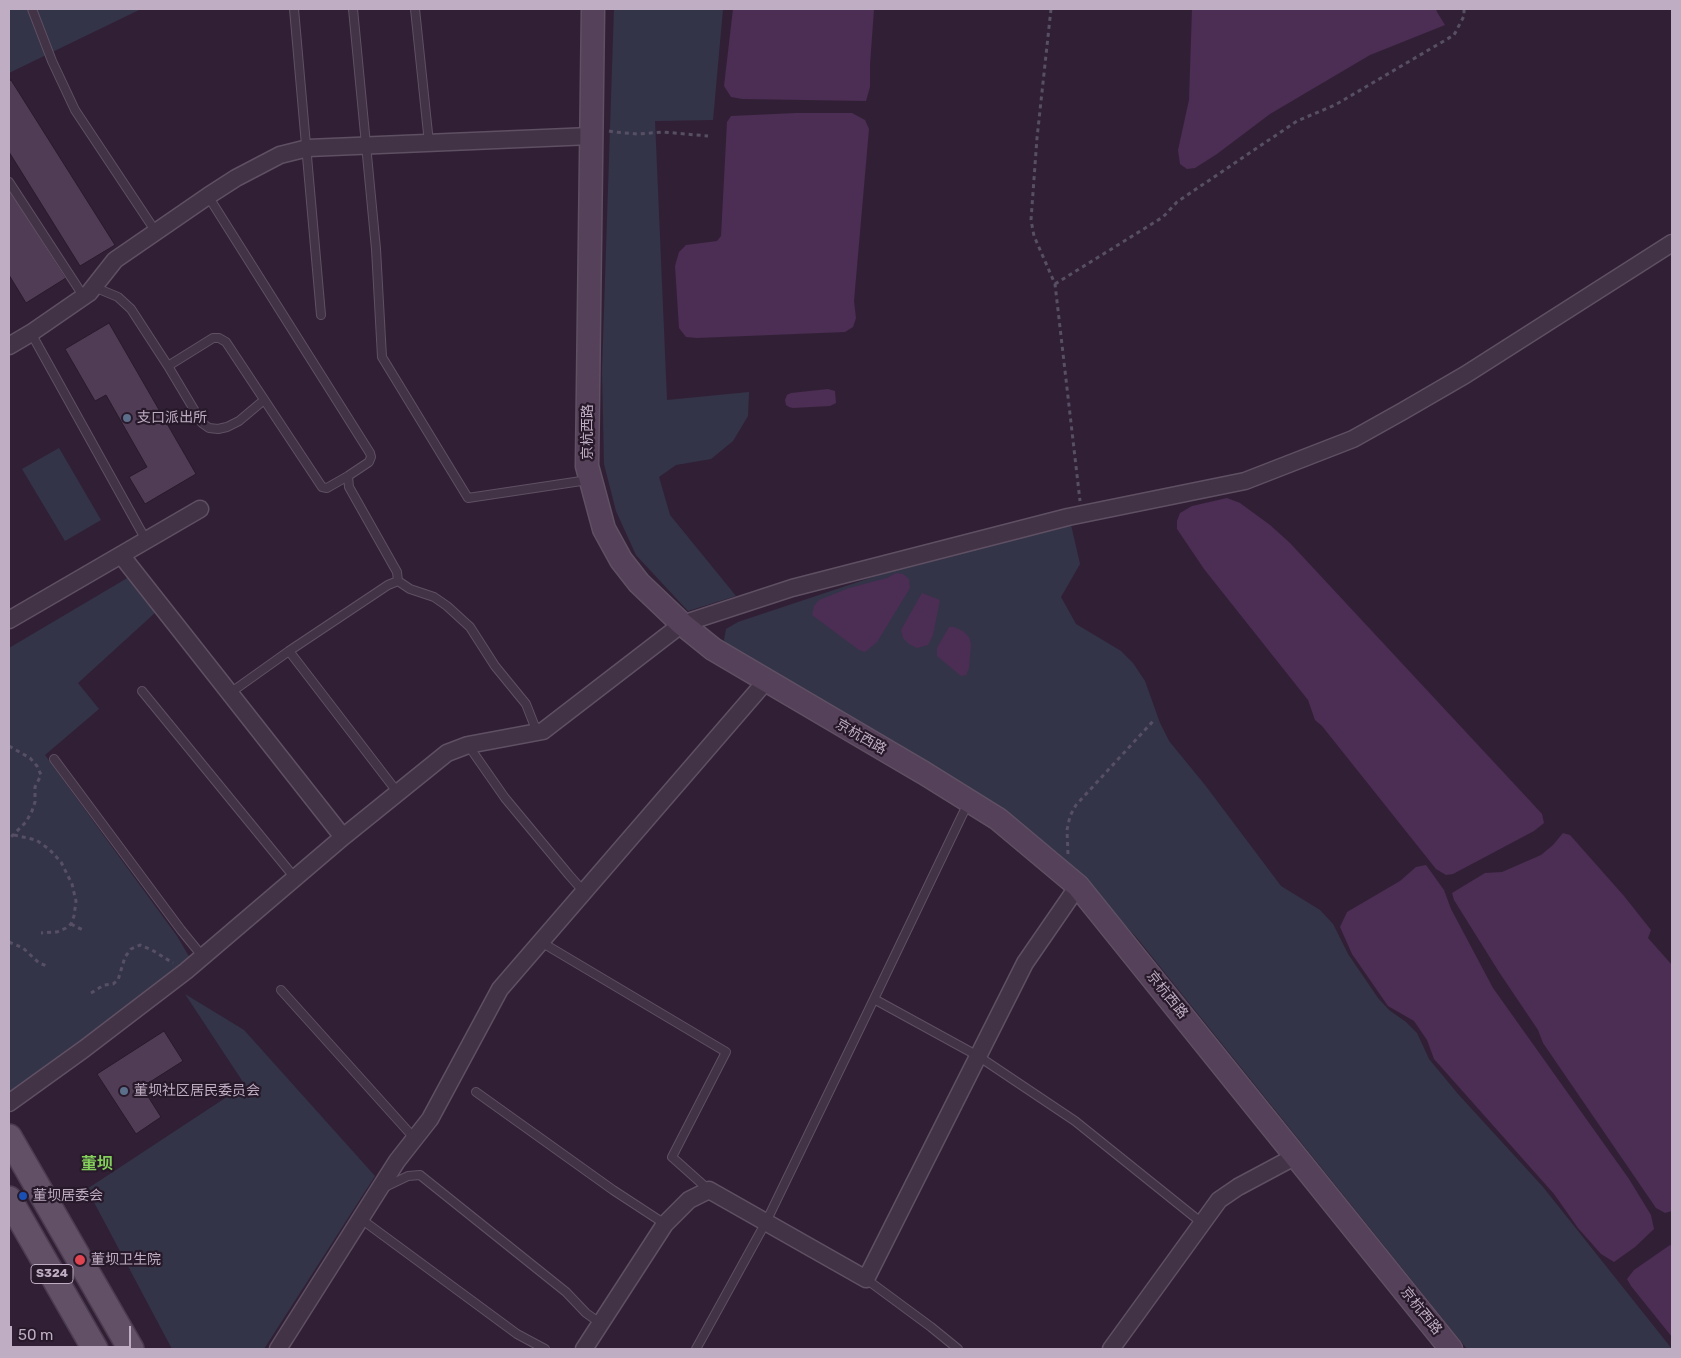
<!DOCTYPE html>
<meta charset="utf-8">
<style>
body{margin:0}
#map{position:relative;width:1681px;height:1358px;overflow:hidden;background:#312035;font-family:Rubik,sans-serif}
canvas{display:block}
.frame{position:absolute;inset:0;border:10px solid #bfadc3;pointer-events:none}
.scale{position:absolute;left:10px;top:1326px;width:121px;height:22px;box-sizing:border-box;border:2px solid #bfadc3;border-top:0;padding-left:6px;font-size:15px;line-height:18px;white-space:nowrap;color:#bfadc3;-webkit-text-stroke:4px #27192a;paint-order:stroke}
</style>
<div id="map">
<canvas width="1681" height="1358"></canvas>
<div class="frame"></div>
<div class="scale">50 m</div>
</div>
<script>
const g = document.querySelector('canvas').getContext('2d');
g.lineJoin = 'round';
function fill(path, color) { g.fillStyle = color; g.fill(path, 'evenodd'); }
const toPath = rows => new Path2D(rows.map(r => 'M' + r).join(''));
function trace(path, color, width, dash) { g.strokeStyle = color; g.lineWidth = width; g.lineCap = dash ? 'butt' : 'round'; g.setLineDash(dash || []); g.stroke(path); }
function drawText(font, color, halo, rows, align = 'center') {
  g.font = font + ' Rubik,"Noto Sans SC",sans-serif'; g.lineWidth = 4.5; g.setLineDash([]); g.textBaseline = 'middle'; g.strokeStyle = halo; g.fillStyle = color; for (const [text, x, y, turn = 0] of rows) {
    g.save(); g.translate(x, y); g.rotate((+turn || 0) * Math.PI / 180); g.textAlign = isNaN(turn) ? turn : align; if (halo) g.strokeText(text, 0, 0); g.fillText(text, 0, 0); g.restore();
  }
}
fill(toPath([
 [9,9,138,9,139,10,9,73],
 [614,9,723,9,713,120,655,121,667,400,749,392,748,416,733,441,711,459,676,465,659,477,670,515,736,596,688,611,636,555,616,511,604,464,602,370],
 [59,448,101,520,65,541,22,469],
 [1071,525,1080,564,1061,597,1076,624,1121,651,1133,663,1145,681,1160,723,1169,741,1205,785,1281,886,1320,910,1333,924,1348,954,1378,998,1389,1010,1406,1022,1417,1033,1429,1059,1458,1094,1543,1187,1672,1349,1467,1349,1137,938,1059,854,1027,828,733,653,724,640,726,629,738,622,879,575,978,548],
 [129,577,157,611,78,683,99,709,45,755,177,936,191,960,9,1095,9,648],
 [185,994,244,1030,375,1176,264,1349,172,1349,87,1189,245,1085]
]), '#343449');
fill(toPath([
 [733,9,874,9,870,65,870,87,866,101,742,99,731,97,724,86],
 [1192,9,1436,9,1437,12,1445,25,1370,55,1270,114,1217,154,1195,168,1187,169,1180,164,1178,150,1189,100],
 [796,113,852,113,865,120,869,129,854,301,856,318,853,327,845,332,697,338,686,337,679,328,675,266,679,252,686,245,717,241,721,236,727,122,731,116],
 [828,389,835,391,836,403,830,406,793,408,789,407,786,405,785,400,787,395,791,393],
 [1227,498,1240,503,1270,525,1290,543,1531,802,1542,814,1544,823,1534,831,1453,874,1446,875,1436,869,1322,726,1315,720,1308,700,1204,569,1177,529,1177,521,1180,513,1192,506],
 [896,573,903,574,909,579,910,588,877,642,865,652,859,650,812,615,814,606,819,600,849,588,887,578],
 [922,593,940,600,933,635,928,645,917,648,909,644,903,638,901,630],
 [949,627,954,627,963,631,969,637,971,644,969,668,966,675,961,676,937,656,937,648],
 [1563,833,1570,835,1624,896,1651,930,1648,938,1672,965,1672,1211,1665,1213,1656,1208,1543,1043,1538,1030,1499,972,1454,900,1452,893,1485,873,1502,872,1541,855,1553,845],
 [1426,865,1444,890,1451,909,1493,988,1629,1179,1651,1215,1654,1229,1635,1247,1614,1262,1601,1254,1578,1228,1554,1194,1434,1059,1427,1040,1414,1021,1388,1006,1352,954,1340,927,1347,912,1400,881,1416,867],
 [1670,1245,1672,1247,1672,1337,1631,1286,1627,1279,1634,1270]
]), '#4c2d54');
const building = toPath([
 [11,80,115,245,80,266,9,152,9,81,11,80],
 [9,189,66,278,26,303,9,275,9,189],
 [109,323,196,474,145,504,129,477,147,467,106,395,95,401,65,349,109,323],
 [164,1031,183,1061,142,1087,161,1117,136,1134,97,1074,164,1031]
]);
fill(building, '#513c56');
trace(building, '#291a2c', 1);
const lane = toPath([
 [32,9,52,61,75,110,156,232],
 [294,9,321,315],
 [353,9,376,249,382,357,468,498,588,480],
 [415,9,429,143],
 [9,182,84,297],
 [94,287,118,297,131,309,168,366,202,423,209,428,218,429,227,427,239,421,264,400],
 [31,333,146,540],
 [168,366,213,338,219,338,226,342,322,487,327,488,348,476,369,462,371,457,370,453,208,196],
 [348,476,349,487,397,572,398,581,410,589,434,597,447,606,470,627,495,666,526,704,537,732],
 [289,651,388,585,398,581],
 [142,691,295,878],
 [230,693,289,651,398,793],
 [468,745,505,798,569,875,584,892],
 [54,759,181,930,203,957],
 [968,803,874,999,978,1056,1075,1121,1202,1223],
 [541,942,726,1052,672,1157,709,1190],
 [281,990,415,1139],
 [476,1092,613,1190,665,1224],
 [385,1187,408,1176,420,1175,566,1292,586,1313,600,1323],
 [361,1219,517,1334,545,1349],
 [866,1279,931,1327,958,1349],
 [696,1349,766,1222,874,999]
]);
const street = toPath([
 [9,346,31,333,89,293,115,260,208,196,236,178,280,155,308,148,591,136],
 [121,555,343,837],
 [9,620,200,509],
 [9,1103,84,1049,186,971,343,837,447,753,468,745,543,731,682,624,792,588,1068,517,1245,481,1353,439,1403,411,1465,375,1672,243],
 [278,1349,397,1161,430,1119,500,989,766,681],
 [584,1349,665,1224,689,1200,709,1190,866,1279,1025,963,1078,886],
 [1111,1349,1219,1200,1238,1187,1296,1156]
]);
const secondary = toPath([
 [593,9,587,466,604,529,621,560,639,583,682,624,713,649,924,773,998,819,1078,886,1451,1349]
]);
const primary = toPath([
 [9,1137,131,1349],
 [9,1199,95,1349]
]);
trace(lane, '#605064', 10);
trace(street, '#605064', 19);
trace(secondary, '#605064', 25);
trace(primary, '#4c3c50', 28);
trace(toPath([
 [1051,9,1037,138,1031,220,1034,236,1055,284,1080,501],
 [609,131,614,132,638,134,663,132,708,136],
 [1055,284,1163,217,1177,202,1297,121,1335,105,1454,35,1464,16,1464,9],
 [9,746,30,758,37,766,41,775,35,787,35,802,32,811,26,822,9,839],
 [14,835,36,840,49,849,61,862,72,884,76,901,74,916,71,924,66,928,57,932,41,933],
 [1068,854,1067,830,1070,816,1076,805,1155,719],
 [71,924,83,930],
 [9,942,23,948,39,963,47,966],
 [91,993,104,985,113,984,118,980,125,957,131,949,140,945,152,950,173,963]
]), '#574f64', 3, [4, 4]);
trace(lane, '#423346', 8);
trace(street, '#423346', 16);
trace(secondary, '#554159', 22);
trace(primary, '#625166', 25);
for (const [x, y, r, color] of [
 [127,418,5,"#5c6f8a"],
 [124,1091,5,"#5c6f8a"],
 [23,1196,5,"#1a4fb4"],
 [80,1260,6,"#e0444e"]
]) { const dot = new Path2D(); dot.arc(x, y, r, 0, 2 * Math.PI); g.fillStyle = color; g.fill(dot); trace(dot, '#27192a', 2); }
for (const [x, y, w] of [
 [52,1274,42]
]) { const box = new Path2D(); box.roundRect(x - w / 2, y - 9.5, w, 19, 4); g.fillStyle = '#27192a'; g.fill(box); trace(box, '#bfadc3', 1); }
drawText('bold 12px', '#bfadc3', null, [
 ["S324",52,1274]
]);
drawText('14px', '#bfadc3', '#27192a', [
 ["支口派出所",137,418],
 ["董坝社区居民委员会",134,1091],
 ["董坝居委会",33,1196],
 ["董坝卫生院",91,1260]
], 'left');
drawText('14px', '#bfadc3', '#27192a', [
 ["京杭西路",588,432,-90],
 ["京杭西路",861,737,30],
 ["京杭西路",1167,995,51],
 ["京杭西路",1421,1311,51]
]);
drawText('bold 16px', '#83d05b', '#27192a', [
 ["董坝",97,1164]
]);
</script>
